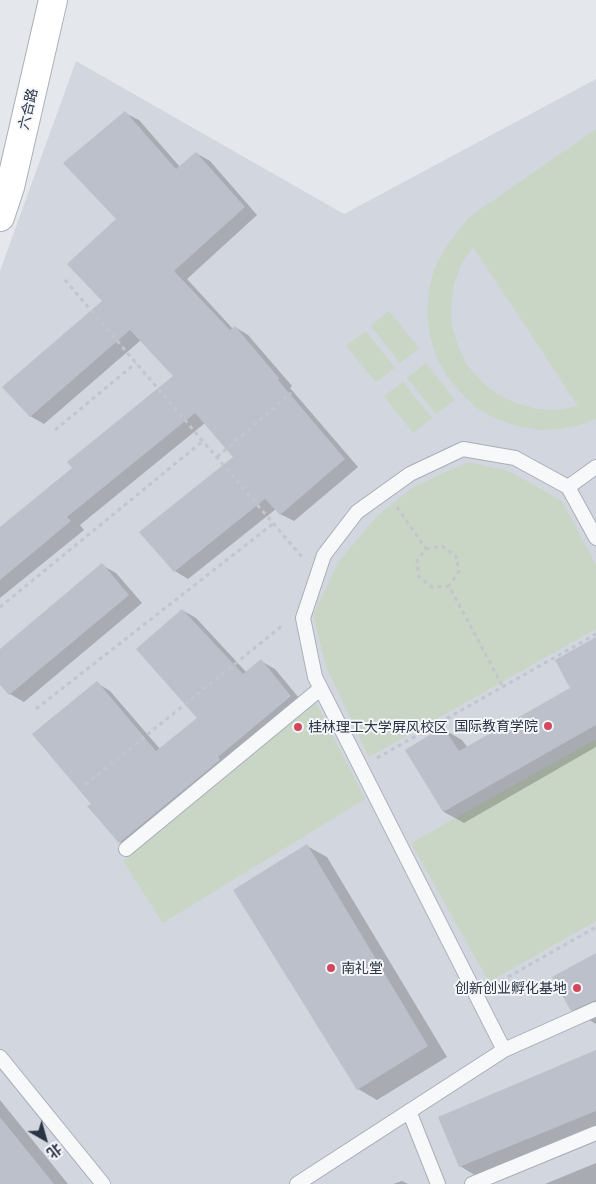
<!DOCTYPE html>
<meta charset="utf-8">
<style>
body{margin:0}
#map{position:relative;width:596px;height:1184px;overflow:hidden;background:#e4e7ec;font-family:Barlow,"Noto Sans SC",sans-serif}
canvas{display:block}
.north{position:absolute;left:20px;top:1114px;width:50px;height:50px;-webkit-text-stroke:4px #f4f6f9;paint-order:stroke;rotate:142deg;font-size:14px;font-weight:700;line-height:20px;text-align:center;color:#2b3445}
.north::after{content:'';display:block;margin:auto;width:18px;height:22px;background:#2b3445;clip-path:polygon(50% 0,100% 100%,50% 72%,0 100%)}
</style>
<div id="map">
<canvas width="596" height="1184"></canvas>
<div class="north">北</div>
</div>
<script>
const g = document.querySelector('canvas').getContext('2d');
g.lineJoin = 'round';
function fill(path, color) { g.fillStyle = color; g.fill(path, 'evenodd'); }
const toPath = rows => new Path2D(rows.map(r => 'M' + r).join(''));
function trace(path, color, width, dash) { g.strokeStyle = color; g.lineWidth = width; g.lineCap = dash ? 'butt' : 'round'; g.setLineDash(dash || []); g.stroke(path); }
function drawText(font, color, halo, rows, align = 'center') {
  g.font = font + ' Barlow,"Noto Sans SC",sans-serif'; g.lineWidth = 4; g.setLineDash([]); g.textBaseline = 'middle'; g.strokeStyle = halo; g.fillStyle = color; for (const [text, x, y, turn = 0] of rows) {
    g.save(); g.translate(x, y); g.rotate((+turn || 0) * Math.PI / 180); g.textAlign = isNaN(turn) ? turn : align; if (halo) g.strokeText(text, 0, 0); g.fillText(text, 0, 0); g.restore();
  }
}
fill(toPath([
 [76,61,344,214,596,79,596,1184,0,1184,0,271]
]), '#d2d6de');
fill(toPath([
 [596,129,596,419,583,424,561,429,539,430,518,426,496,419,477,408,461,393,447,376,436,356,430,335,427,313,429,291,434,270,444,250,469,217],
 [473,247,578,406,557,410,536,409,516,403,497,394,481,381,467,365,458,346,452,326,451,305,454,284,461,265],
 [389,311,419,348,400,363,371,326],
 [366,331,395,368,376,382,346,346],
 [426,363,455,400,436,414,407,378],
 [403,382,432,418,413,433,384,396],
 [468,462,509,471,562,501,596,565,596,629,369,757,326,667,313,615,339,561,378,515,415,486],
 [316,703,365,799,163,923,123,861],
 [596,739,596,921,489,982,411,843]
]), '#c9d6c5');
fill(toPath([
 [125,113,139,120,180,167,196,153,210,161,257,215,187,279,233,329,235,327,248,335,292,386,290,388,358,467,294,521,280,514,276,509,188,579,175,571,141,532,235,458,205,423,80,525,84,530,0,598,0,528,74,469,175,376,141,340,44,424,30,416,104,301,118,219],
 [102,565,116,573,142,603,24,702,10,694,0,683,0,650],
 [182,610,196,618,247,673,261,661,275,669,304,704,133,850,120,842,92,804,97,683,110,691,160,749,199,718],
 [596,640,596,747,464,823,444,812,407,750,443,729,462,740,468,748,571,688],
 [307,846,327,857,447,1057,377,1100,358,1089],
 [596,955,596,1024,572,1010],
 [596,1052,596,1140,489,1184,460,1166],
 [0,1100,68,1184,0,1184],
 [596,1163,596,1184,545,1184],
 [402,1181,408,1184,393,1184]
]), '#0003');
fill(toPath([
 [125,111,176,169,196,152,245,207,174,271,230,330,235,326,279,378,278,380,345,459,280,515,265,499,174,572,139,532,233,457,195,413,67,517,71,521,0,580,0,527,72,468,67,462,173,376,130,330,30,417,2,387,102,301,67,264,116,219,63,163],
 [102,563,129,595,9,695,0,685,0,649],
 [182,609,243,674,261,659,291,696,218,757,220,760,119,843,87,806,91,804,32,734,97,681,156,751,197,718,136,649],
 [596,637,596,725,443,812,405,750,443,727,459,751,570,688,555,660],
 [307,844,428,1046,357,1090,233,890],
 [596,953,596,1000,571,1011,552,977],
 [596,1050,596,1111,459,1167,438,1117],
 [0,1117,54,1184,0,1184]
]), '#bbc0ca');
const lane = toPath([
 [568,487,596,467],
 [126,849,320,689],
 [504,1050,315,677,303,618,324,555,357,512,410,474,463,449,515,458,568,487,596,538],
 [0,1057,103,1184],
 [409,1111,438,1184],
 [297,1184,504,1050,596,1009],
 [472,1184,596,1133]
]);
const secondary = toPath([
 [0,217,10,187,53,0]
]);
trace(lane, '#a9aeb7', 16);
trace(secondary, '#a9aeb7', 30);
trace(toPath([
 [65,280,302,557],
 [55,430,136,363],
 [217,457,291,393],
 [397,507,426,549,417,561,419,577,432,587,449,586,503,687],
 [426,549,442,546,456,556,459,571,449,586],
 [0,607,203,441],
 [36,709,274,523],
 [377,758,596,634],
 [85,785,283,625],
 [494,985,596,927]
]), '#c2c5cb', 3, [4, 4]);
trace(lane, '#f7f8fa', 14);
trace(secondary, '#fff', 28);
for (const [x, y, r, color] of [
 [548,726,5,"#d1495b"],
 [298,727,5,"#d1495b"],
 [331,968,5,"#d1495b"],
 [577,988,5,"#d1495b"]
]) { const dot = new Path2D(); dot.arc(x, y, r, 0, 2 * Math.PI); g.fillStyle = color; g.fill(dot); trace(dot, '#f4f6f9', 2); }
drawText('14px', '#2b3445', '#f4f6f9', [
 ["六合路",28,109,-77]
]);
drawText('14px', '#2b3445', '#f4f6f9', [
 ["国际教育学院",538,726],
 ["桂林理工大学屏风校区",308,727,"left"],
 ["南礼堂",341,968,"left"],
 ["创新创业孵化基地",567,988]
], 'right');
</script>
